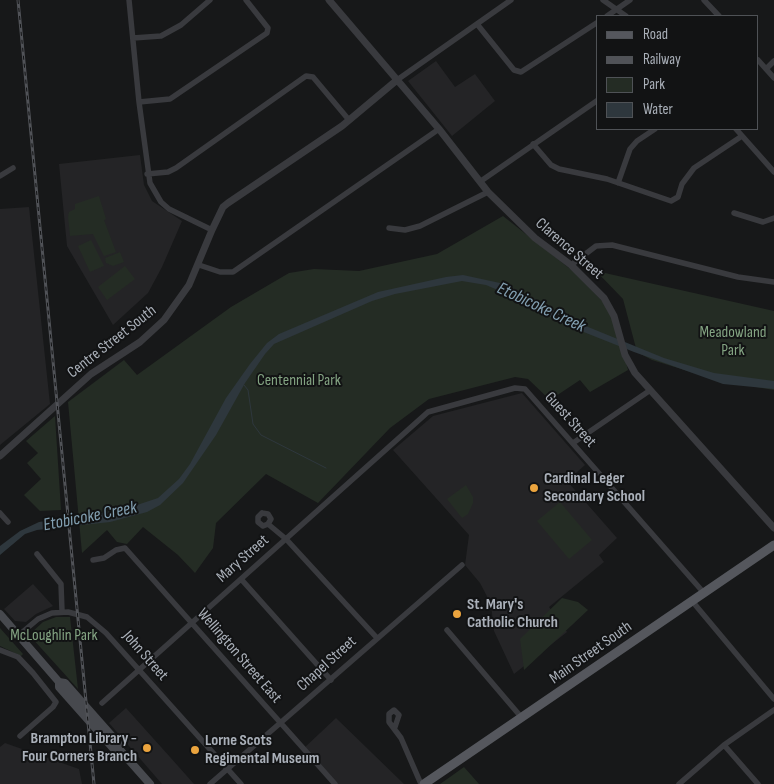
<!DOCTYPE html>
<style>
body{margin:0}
#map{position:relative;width:774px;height:784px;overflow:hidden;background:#171819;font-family:"Sofia Sans Condensed",sans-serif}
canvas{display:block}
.legend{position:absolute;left:596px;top:15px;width:162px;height:115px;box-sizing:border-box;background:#121314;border:1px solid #4f5256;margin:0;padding:6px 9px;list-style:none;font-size:15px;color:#aab0b9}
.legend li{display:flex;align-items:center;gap:10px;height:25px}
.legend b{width:25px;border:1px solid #4f5256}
</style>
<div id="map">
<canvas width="774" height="784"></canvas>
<ul class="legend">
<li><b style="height:6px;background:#55575d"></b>Road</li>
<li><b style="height:6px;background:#505257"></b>Railway</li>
<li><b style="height:14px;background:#242c24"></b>Park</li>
<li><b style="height:14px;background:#2e373d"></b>Water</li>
</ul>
</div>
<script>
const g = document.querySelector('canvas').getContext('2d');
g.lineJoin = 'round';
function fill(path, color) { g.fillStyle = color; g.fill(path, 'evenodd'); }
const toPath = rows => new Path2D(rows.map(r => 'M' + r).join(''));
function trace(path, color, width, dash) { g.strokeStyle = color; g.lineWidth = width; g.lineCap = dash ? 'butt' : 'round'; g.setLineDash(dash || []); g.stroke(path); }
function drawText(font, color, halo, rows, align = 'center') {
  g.font = font + ' "Sofia Sans Condensed",sans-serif'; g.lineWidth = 4; g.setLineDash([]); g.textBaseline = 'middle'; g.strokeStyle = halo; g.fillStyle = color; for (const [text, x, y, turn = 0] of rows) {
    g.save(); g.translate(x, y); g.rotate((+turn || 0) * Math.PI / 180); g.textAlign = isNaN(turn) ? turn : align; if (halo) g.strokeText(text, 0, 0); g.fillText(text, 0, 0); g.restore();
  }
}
fill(toPath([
 [436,61,455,87,475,74,495,101,452,136,408,81],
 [140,155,144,185,152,201,182,221,162,267,148,293,113,325,67,246,59,164],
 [29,207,50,404,0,445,0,209],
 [522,393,585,465,567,481,617,538,599,555,604,562,549,607,567,632,514,674,494,631,491,604,480,583,465,565,469,535,393,450,433,416],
 [33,584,53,606,36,614,26,622,15,621,4,609],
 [126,708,170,757,194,784,162,784,109,723],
 [336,718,404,784,335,784,303,749],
 [5,743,79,769,82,784,0,784,0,747]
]), '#242426');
fill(toPath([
 [99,196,106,219,104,220,116,252,104,256,93,234,70,236,68,217,69,212,75,209,75,204],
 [503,216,574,272,605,304,616,326,628,370,590,392,580,380,550,400,528,379,515,377,429,399,390,428,318,503,266,474,216,523,213,548,195,573,178,555,143,527,127,544,117,542,107,530,82,553,68,402,124,360,137,375,231,307,289,273,314,269,359,271,437,254],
 [91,240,104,266,90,272,78,246],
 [120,252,124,262,113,266,106,263,105,258],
 [125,266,135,279,107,300,98,287],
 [596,271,774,311,774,390,720,381,652,360,637,352,623,299],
 [55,416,61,510,40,511,24,495,41,479,27,463,38,453,26,441],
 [466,485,473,497,473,503,468,514,462,518,447,499],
 [560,502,592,540,569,559,537,521],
 [562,598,578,602,588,610,524,670,520,639],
 [56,617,70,617,78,689,31,637,31,633,43,622],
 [0,628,23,654,21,656,0,646],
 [464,767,479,784,440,784,450,777]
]), '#242c24');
fill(toPath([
 [463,275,500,283,522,292,571,320,664,358,714,373,774,381,774,389,723,384,634,352,561,323,521,300,486,285,462,281,395,294,372,301,274,344,265,354,245,383,216,435,183,483,160,505,147,512,110,522,37,530,25,534,0,555,0,546,20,531,39,522,122,510,158,498,179,479,190,464,226,398,250,364,267,343,279,334,378,292,446,277]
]), '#2e373d');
trace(toPath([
 [244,385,248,390,253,424,261,435,326,468]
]), '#2e373d', 1);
trace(toPath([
 [129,0,139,102,150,183,161,202,169,209,212,230],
 [603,0,626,16],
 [704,0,719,16],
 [607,16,630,0],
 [477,24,514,70,521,72,598,22],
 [133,38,161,36,181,25,210,0],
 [758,60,774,78],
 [766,69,774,61],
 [397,80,511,0],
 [139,102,170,99,267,33,268,28,246,0],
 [736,129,774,172],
 [533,144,551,165,559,169,607,179,671,201,678,197,682,184,694,168,742,136],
 [147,174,168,172,176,168,306,76,313,77,349,120],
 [0,176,13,168],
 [481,181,598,100],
 [618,183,630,149,637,141,655,129],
 [734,213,763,222,774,218],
 [389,228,405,230,420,226,488,192],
 [199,265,220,272,233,272,439,129],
 [571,265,596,246,612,245,738,277,774,282],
 [573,443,649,391],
 [0,513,8,522],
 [262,513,268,514,271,519,268,524,263,526,258,522,258,517,262,513],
 [268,524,286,539,377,638],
 [37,554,61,584,62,611],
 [93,560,104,558,116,550,125,548,335,784],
 [241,579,331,680],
 [692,601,774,699],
 [447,630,522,718],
 [19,635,38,619,52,613,68,612,87,617,106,633,241,784],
 [0,650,18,657,33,673,56,702,53,707,20,736],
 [102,703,428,412,515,388,525,389,704,593],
 [395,727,399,715,394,710,389,714,389,722,401,738,421,784],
 [724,745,758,784],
 [210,784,462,565],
 [679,784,724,745,774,710]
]), '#393a3e', 5.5);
trace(toPath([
 [329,0,439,129,488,192,535,238,571,265,604,298,614,316,625,355,635,373,774,528],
 [0,456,91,374,140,342,164,320,189,285,212,230,223,207,228,203,342,126,397,80]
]), '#393a3e', 7);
trace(toPath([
 [0,614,59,682,59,687,113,748,120,750,150,784],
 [59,682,65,683,118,743,120,750]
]), '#47494e', 8);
trace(toPath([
 [424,784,774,545]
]), '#55575d', 9);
const rail = toPath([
 [18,0,94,784]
]);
trace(rail, '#505257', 3);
trace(rail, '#121314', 1, [4]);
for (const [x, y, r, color] of [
 [534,488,5,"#eba43e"],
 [457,614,5,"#eba43e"],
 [147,748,5,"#eba43e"],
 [195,750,5,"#eba43e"]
]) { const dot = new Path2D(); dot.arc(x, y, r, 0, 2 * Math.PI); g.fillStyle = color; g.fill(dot); trace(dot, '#121314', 2); }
drawText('16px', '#aab0b9', '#121314', [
 ["Clarence Street",569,249,41],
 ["Centre Street South",112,342,-38],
 ["Guest Street",570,420,48],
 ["Mary Street",243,559,-41],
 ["Main Street South",591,653,-35],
 ["John Street",145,656,49],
 ["Wellington Street East",239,656,49],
 ["Chapel Street",327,664,-42]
]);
drawText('16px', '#83a382', '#121314', [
 ["Meadowland",733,333],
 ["Park",733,351],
 ["Centennial Park",299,381],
 ["McLoughlin Park",54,636]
]);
drawText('bold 16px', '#aab0b9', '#121314', [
 ["Cardinal Leger",544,479],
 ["Secondary School",544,497],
 ["St. Mary's",467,605],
 ["Catholic Church",467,623],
 ["Brampton Library -",137,739,"right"],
 ["Four Corners Branch",137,757,"right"],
 ["Lorne Scots",205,741],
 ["Regimental Museum",205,759]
], 'left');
drawText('italic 18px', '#83a0b2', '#121314', [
 ["Etobicoke Creek",541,308,25],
 ["Etobicoke Creek",90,517,-11]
]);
</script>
